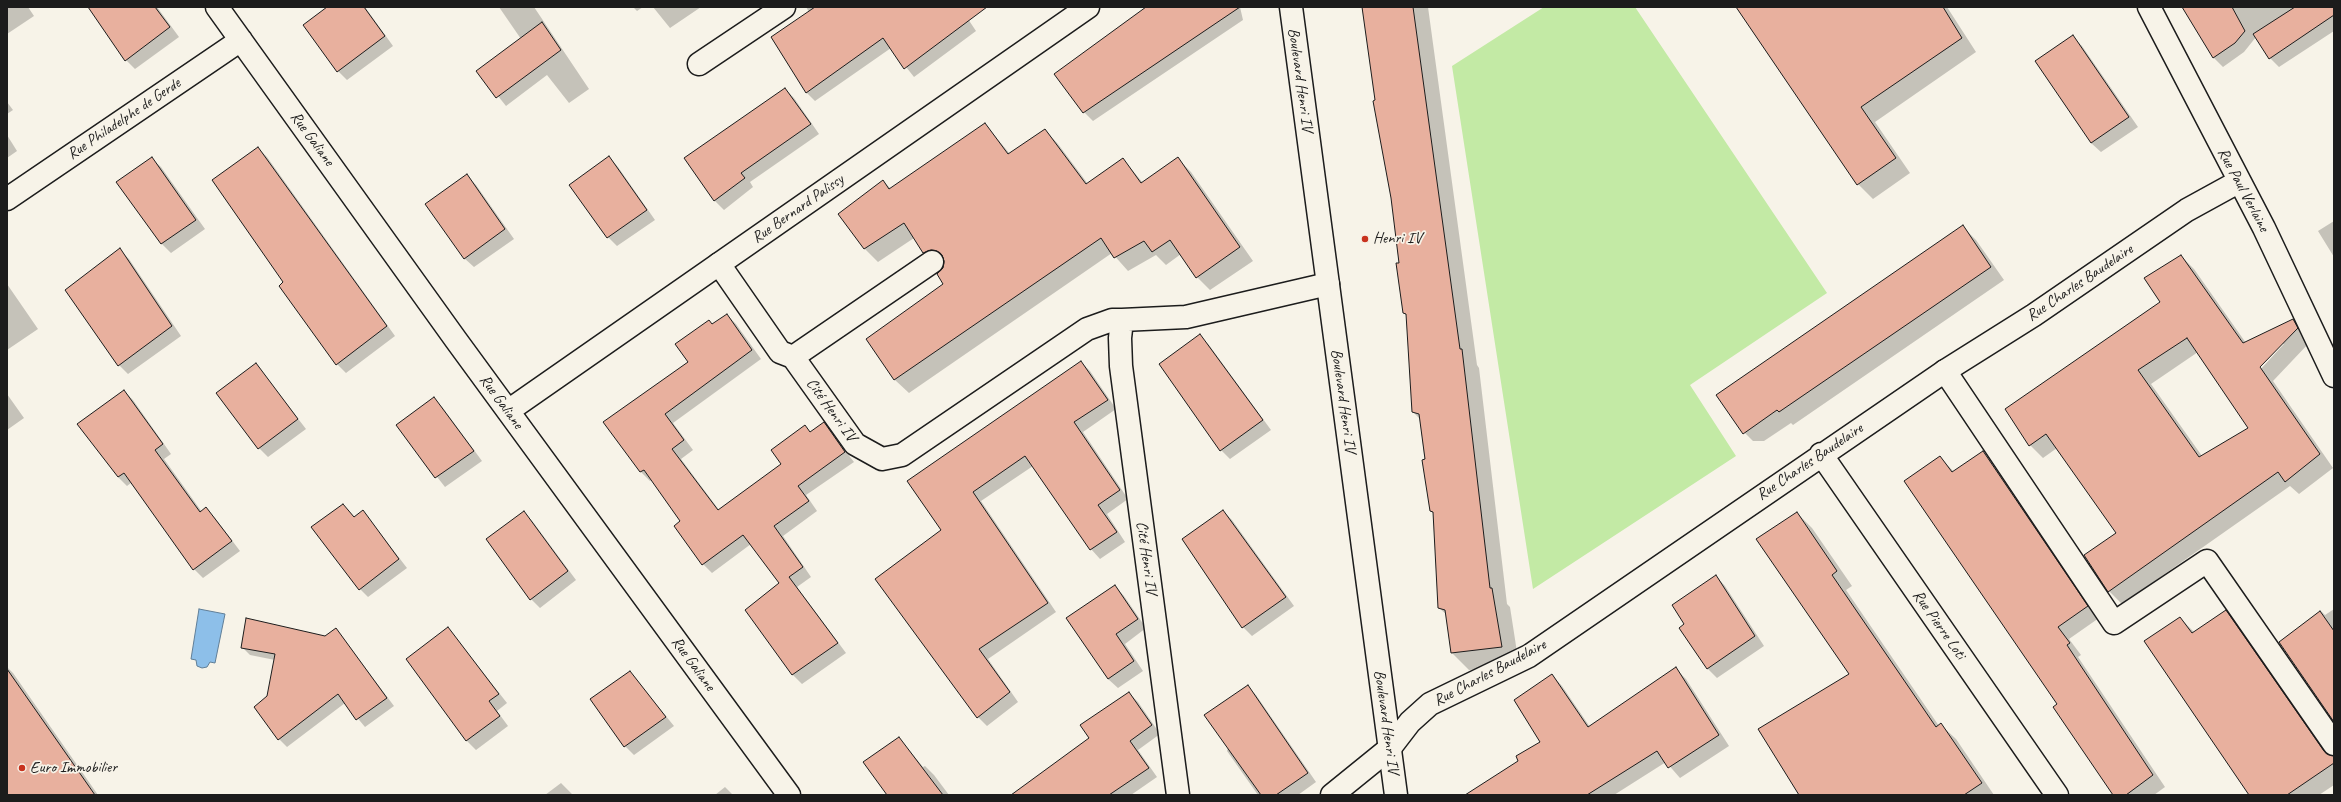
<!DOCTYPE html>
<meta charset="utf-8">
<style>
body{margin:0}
#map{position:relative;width:2341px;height:802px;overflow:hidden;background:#f7f3e8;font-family:Caveat,sans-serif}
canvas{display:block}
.frame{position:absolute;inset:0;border:8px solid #1c1c1c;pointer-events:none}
</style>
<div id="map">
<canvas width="2341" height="802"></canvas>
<div class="frame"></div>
</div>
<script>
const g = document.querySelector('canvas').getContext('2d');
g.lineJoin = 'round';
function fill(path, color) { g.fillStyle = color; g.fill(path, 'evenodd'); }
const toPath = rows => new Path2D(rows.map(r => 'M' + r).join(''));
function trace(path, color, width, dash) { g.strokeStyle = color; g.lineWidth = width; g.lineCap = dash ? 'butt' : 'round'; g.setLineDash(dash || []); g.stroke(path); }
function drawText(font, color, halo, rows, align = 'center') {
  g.font = font + ' Caveat,sans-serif'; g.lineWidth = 3.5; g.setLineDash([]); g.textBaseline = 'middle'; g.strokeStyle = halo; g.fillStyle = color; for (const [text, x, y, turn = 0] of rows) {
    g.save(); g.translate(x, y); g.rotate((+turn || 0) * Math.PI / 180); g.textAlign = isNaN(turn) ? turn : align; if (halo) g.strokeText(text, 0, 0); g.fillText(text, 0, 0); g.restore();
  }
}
fill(toPath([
 [1544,7,1635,7,1827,293,1690,385,1736,456,1533,589,1452,66]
]), '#c3eaa5');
const water = toPath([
 [199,609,225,614,215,663,210,662,207,667,202,668,197,666,196,660,191,659,199,609]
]);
fill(water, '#8dbfe9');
trace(water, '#607e97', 1);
fill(toPath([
 [7,7,28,7,34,16,7,34],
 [89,7,157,7,179,37,135,69,126,60],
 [329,7,365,7,393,46,347,80,338,71],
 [499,7,534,7,589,89,569,103,547,75,506,106,478,71,521,39],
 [633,7,643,7,637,11],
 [653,7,701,7,670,28],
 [806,7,960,7,976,31,914,77,891,48,815,101,806,92,809,12],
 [1147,7,1240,7,1243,20,1093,121,1084,112],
 [1362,7,1428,7,1477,365,1479,368,1507,604,1510,607,1519,665,1469,670,1452,653,1447,615,1439,608,1434,514,1430,510,1420,419,1413,412,1407,316,1404,313,1392,198],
 [1736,7,1947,7,1976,52,1875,122,1910,173,1873,199,1858,184],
 [2184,7,2334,7,2334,31,2279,67,2270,58,2256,37,2244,52,2223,67,2214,58],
 [2073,37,2082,46,2138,127,2101,152,2091,143],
 [785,89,794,98,819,134,750,182,753,187,724,210,715,201,686,158],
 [7,102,13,110,7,114],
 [985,124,1010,154,1045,130,1058,144,1088,184,1123,159,1143,183,1178,159,1191,172,1253,261,1210,290,1197,277,1181,254,1166,265,1156,255,1128,271,1112,253,909,393,895,380,867,339,945,285,945,262,937,266,924,252,914,238,878,262,865,249,839,214,883,181,891,189],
 [7,135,17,151,7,158],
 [258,148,267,157,395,336,346,373,337,364,285,283],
 [609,157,618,167,655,220,617,246,608,237],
 [151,158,161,167,205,229,171,253,162,244,117,182],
 [466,175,476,185,514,239,474,267,464,258],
 [2334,221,2334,257,2318,231],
 [1963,227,1976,240,2004,280,1793,425,1791,423,1764,441,1753,441,1740,428],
 [120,250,129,259,181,336,128,374,119,365],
 [2181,256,2194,269,2246,343,2293,320,2306,333,2310,342,2273,381,2333,468,2299,494,2290,486,2122,604,2109,591,2117,533,2057,448,2043,458,2030,445,2161,303],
 [2282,344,2284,344,2258,372,2256,370],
 [2198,352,2250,429,2202,456,2151,384],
 [7,284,38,329,7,350],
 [727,315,736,324,761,359,673,423,693,450,681,459,719,510,782,465,805,426,811,433,824,424,854,462,806,495,817,511,783,536,811,577,797,587,846,653,802,684,793,675,746,610,780,584,751,544,712,573,703,564,681,521,652,480,650,481,641,472,605,422,689,363,713,325],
 [1200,336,1209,345,1271,430,1230,459,1221,450],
 [1081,362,1090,371,1116,409,1083,432,1128,499,1107,514,1125,542,1100,559,1091,549,1033,466,981,501,1056,612,988,659,1018,702,987,726,978,717,942,531,908,481],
 [256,364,306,429,268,457,259,448],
 [124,391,133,400,171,454,164,459,202,512,206,509,215,518,240,551,203,578,194,569,131,483,127,486,118,477],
 [7,394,24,418,7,430],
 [434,398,443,408,482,461,445,487,397,426],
 [1983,452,1995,464,2099,618,2069,639,2081,655,2078,657,2165,787,2154,795,2114,795,2058,704,1940,457,1954,472],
 [343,505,355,518,363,511,407,568,368,597,360,589],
 [1223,511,1232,520,1294,606,1252,636,1243,627,1183,539],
 [524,513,533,522,576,580,540,608,531,599],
 [1797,513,1812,528,1852,586,1846,590,1939,726,1941,725,1956,739,1994,795,1800,795,1850,675],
 [1716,576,1725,586,1764,646,1717,678,1708,669,1680,629,1685,624],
 [1115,586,1124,596,1146,628,1125,644,1143,671,1118,688,1108,679,1068,619],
 [2334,609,2334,720,2280,642,2321,611,2325,615],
 [2226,611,2239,624,2334,762,2334,785,2319,795,2250,795,2180,618,2195,633],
 [448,628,507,703,497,711,508,726,476,750,467,741,407,659],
 [336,629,394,706,365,727,345,703,287,747,279,739,268,697,275,660,250,655,242,647,325,637],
 [7,667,13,673,98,795,7,795],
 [1675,668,1686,679,1729,746,1680,778,1666,762,1614,795,1466,795,1520,761,1542,742,1552,675,1562,686,1590,727],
 [630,672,674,726,634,755,625,746],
 [1247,686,1256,695,1316,782,1298,795,1258,795,1227,751],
 [1129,693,1138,702,1160,734,1138,750,1157,777,1131,795,1029,795,1090,738],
 [899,738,923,767,925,766,934,775,949,795,890,795],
 [561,783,573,795,545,795],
 [725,787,733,795,715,795]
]), '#0003');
const building = toPath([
 [88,7,155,7,170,27,125,61,88,7],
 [327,7,364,7,385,36,337,72,303,25,327,7],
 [815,7,987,7,904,69,883,38,806,93,771,37,815,7],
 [1146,7,1240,7,1083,113,1054,74,1146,7],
 [1362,7,1413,7,1460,349,1462,349,1490,588,1492,588,1502,647,1451,653,1445,610,1438,608,1433,512,1430,511,1422,460,1425,459,1419,414,1412,412,1406,314,1403,313,1396,263,1399,263,1391,198,1373,101,1375,100,1362,7],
 [1736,7,1943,7,1962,38,1861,107,1896,158,1857,185,1736,7],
 [2182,7,2232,7,2245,31,2235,43,2213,58,2182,7],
 [2295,7,2334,7,2334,15,2269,59,2253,34,2295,7],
 [542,22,561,50,496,98,476,71,542,22],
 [2073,35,2129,117,2091,143,2035,61,2073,35],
 [785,88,811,124,741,173,745,178,714,201,684,158,785,88],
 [985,123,1008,154,1045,129,1086,184,1123,158,1141,183,1178,157,1240,247,1196,278,1170,240,1152,252,1144,241,1114,258,1101,238,894,380,866,339,943,284,937,274,943,268,944,261,942,255,937,251,931,250,923,253,904,223,864,249,838,214,883,180,889,189,985,123],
 [258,147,387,326,336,365,279,286,283,282,212,180,258,147],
 [609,156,647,210,607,238,569,185,609,156],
 [152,157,196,220,161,244,116,182,152,157],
 [467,174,505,229,464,259,425,204,467,174],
 [1963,225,1991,267,1779,412,1777,410,1743,434,1716,395,1963,225],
 [120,248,172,326,118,366,65,290,120,248],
 [2181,255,2243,343,2293,319,2298,328,2260,367,2320,454,2285,482,2278,472,2108,592,2084,555,2116,533,2046,434,2029,446,2005,409,2160,302,2144,278,2181,255],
 [2187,338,2248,428,2199,457,2138,370,2187,338],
 [727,314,752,350,665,414,684,440,672,449,718,510,781,464,771,450,805,425,810,432,824,422,845,452,798,486,809,501,774,526,803,567,789,577,838,643,792,675,745,610,779,583,743,535,702,565,674,526,680,521,644,470,640,472,603,422,688,362,675,344,709,320,712,324,727,314],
 [1200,334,1263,420,1220,451,1159,364,1200,334],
 [1081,361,1108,400,1074,422,1120,490,1098,505,1117,532,1090,550,1025,456,973,492,1048,603,979,649,1010,692,977,718,875,579,941,530,907,481,1081,361],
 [256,363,298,419,258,449,216,393,256,363],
 [124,390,163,444,155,450,200,512,206,507,232,541,193,570,124,473,118,477,77,424,124,390],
 [434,397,474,451,435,478,396,425,434,397],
 [1983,451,2088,606,2058,627,2070,643,2067,645,2153,775,2126,795,2113,795,2053,707,2057,704,1904,481,1940,456,1952,472,1983,451],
 [343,504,354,517,363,510,399,559,359,590,311,527,343,504],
 [1223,510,1286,597,1242,628,1182,539,1223,510],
 [524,511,568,571,530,600,486,539,524,511],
 [1797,512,1837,571,1832,575,1936,727,1941,723,1982,783,1964,795,1799,795,1758,729,1849,674,1756,539,1797,512],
 [1716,575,1755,636,1707,669,1679,628,1684,624,1672,605,1716,575],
 [1115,585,1138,619,1116,634,1134,661,1108,679,1066,618,1115,585],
 [2226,610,2324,751,2334,756,2334,763,2287,795,2249,795,2144,641,2180,617,2192,633,2226,610],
 [2320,611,2334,631,2334,722,2279,642,2320,611],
 [246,618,325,636,336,628,387,698,356,720,338,694,278,740,254,707,267,696,275,654,241,648,246,618],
 [448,627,499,694,489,701,500,716,466,741,406,659,448,627],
 [1676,667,1719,735,1668,768,1657,751,1587,795,1465,795,1518,761,1516,756,1540,742,1514,700,1552,674,1588,727,1676,667],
 [7,669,95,795,7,795,7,669],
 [630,671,666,717,624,747,590,699,630,671],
 [1248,685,1308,773,1276,795,1261,795,1204,715,1248,685],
 [1129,692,1152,725,1130,741,1149,768,1109,795,1011,795,1089,738,1080,725,1129,692],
 [899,737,943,795,887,795,863,762,899,737]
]);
fill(building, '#e8b09e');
trace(building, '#1c1c1c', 1);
const service = toPath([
 [699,64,784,7],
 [932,262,793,357,855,444,882,459,902,455,1087,329,1112,320,1122,320],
 [719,264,780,352,793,357],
 [1945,371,2114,623,2207,561,2334,744],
 [1178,795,1121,366,1120,338,1122,320,1186,317,1328,284],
 [1332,795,1390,748]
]);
const minor = toPath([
 [217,7,456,340,789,795],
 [2149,7,2264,228,2334,376],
 [7,199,241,40],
 [508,411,1088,7],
 [1821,454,2057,795],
 [1390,748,1410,722,1430,704,1529,656,1945,371,2034,315,2187,210,2238,182]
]);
const tertiary = toPath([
 [1291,7,1396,795]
]);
trace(service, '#1c1c1c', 25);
trace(minor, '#1c1c1c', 25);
trace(tertiary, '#1c1c1c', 25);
trace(service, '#f7f3e8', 22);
trace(minor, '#f7f3e8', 22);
trace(tertiary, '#f7f3e8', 22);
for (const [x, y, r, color] of [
 [1365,239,4,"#c8321e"],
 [22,768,4,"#c8321e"]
]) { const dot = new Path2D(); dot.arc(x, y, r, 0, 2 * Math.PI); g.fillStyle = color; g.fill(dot); trace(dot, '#f7f3e8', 1.5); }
drawText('16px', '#1c1c1c', '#f7f3e8', [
 ["Boulevard Henri IV",1300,80,82],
 ["Rue Philadelphe de Gerde",124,119,-34],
 ["Rue Galiane",312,139,54],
 ["Rue Paul Verlaine",2243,190,62],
 ["Rue Bernard Palissy",798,209,-35],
 ["Rue Charles Baudelaire",2080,283,-34],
 ["Boulevard Henri IV",1343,401,82],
 ["Rue Galiane",501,402,54],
 ["Cité Henri IV",831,410,54],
 ["Rue Charles Baudelaire",1810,462,-34],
 ["Cité Henri IV",1146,558,82],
 ["Rue Pierre Loti",1939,625,55],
 ["Rue Galiane",693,664,54],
 ["Rue Charles Baudelaire",1490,673,-28],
 ["Boulevard Henri IV",1386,722,82]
]);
drawText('16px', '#1c1c1c', '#f7f3e8', [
 ["Henri IV",1373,239],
 ["Euro Immobilier",30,768]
], 'left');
</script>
